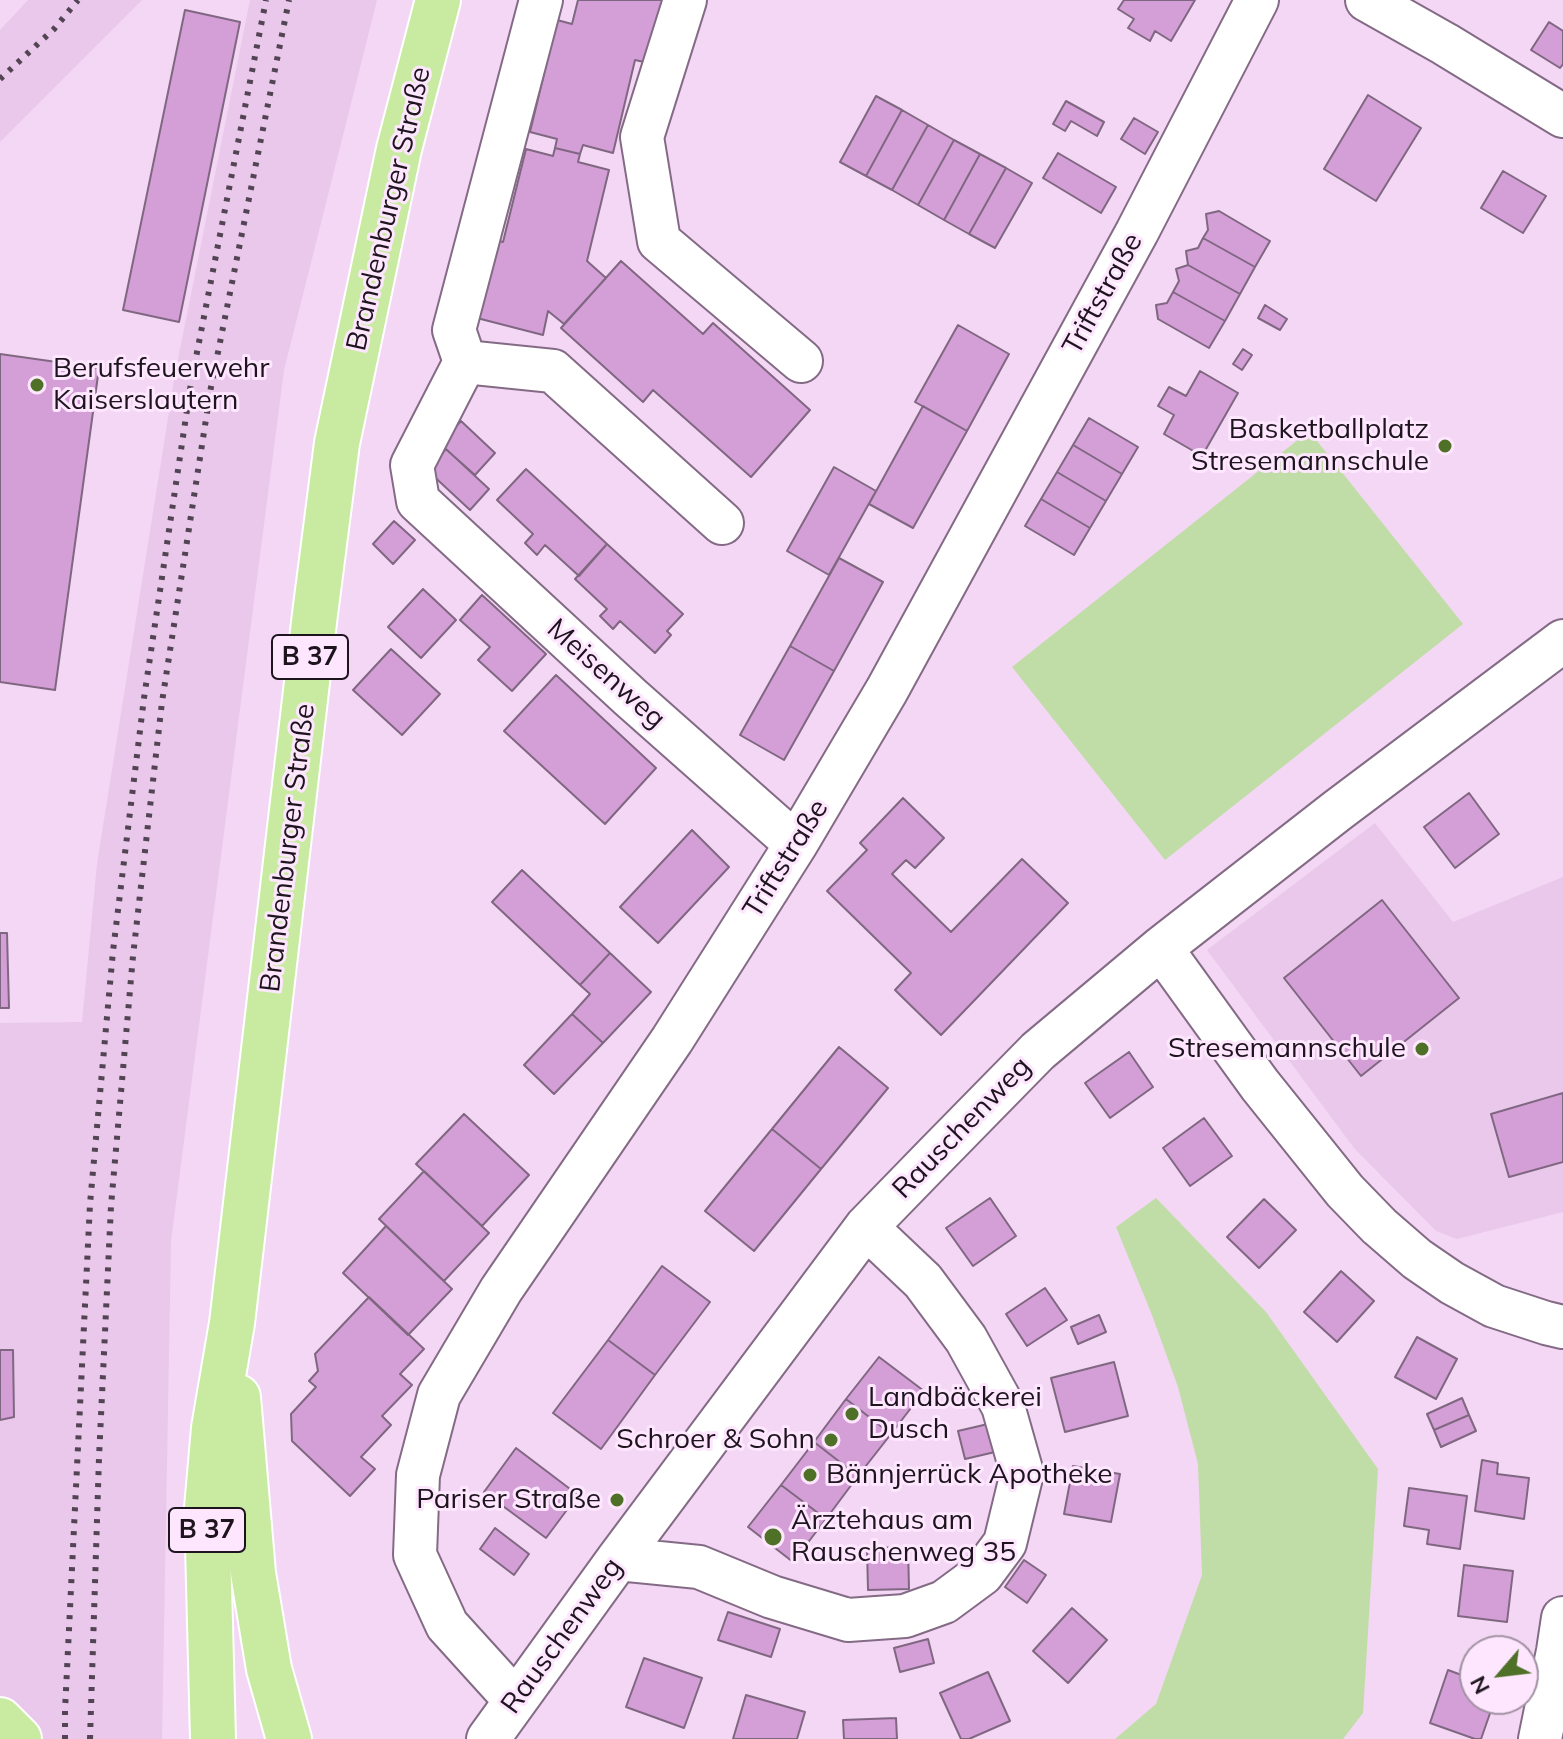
<!DOCTYPE html>
<meta charset="utf-8">
<style>
body{margin:0}
#map{position:relative;width:1563px;height:1739px;overflow:hidden;background:#f3d7f4;font-family:Mulish,sans-serif}
canvas{display:block}
.north{position:absolute;left:1459px;top:1635px;width:80px;height:80px;box-sizing:border-box;background:#fde6fe;border:2px solid #a392a4;border-radius:50%;rotate:242deg;font-size:22px;font-weight:700;line-height:32px;text-align:center;color:#1d141e}
.north::after{content:'';display:block;margin:auto;width:28px;height:36px;background:#4f7027;clip-path:polygon(50% 0,100% 100%,50% 72%,0 100%)}
</style>
<div id="map">
<canvas width="1563" height="1739"></canvas>
<div class="north">N</div>
</div>
<script>
const g = document.querySelector('canvas').getContext('2d');
g.lineJoin = 'round';
function fill(path, color) { g.fillStyle = color; g.fill(path, 'evenodd'); }
const toPath = rows => new Path2D(rows.map(r => 'M' + r).join(''));
function trace(path, color, width, dash) { g.strokeStyle = color; g.lineWidth = width; g.lineCap = dash ? 'butt' : 'round'; g.setLineDash(dash || []); g.stroke(path); }
function drawText(font, color, halo, rows, align = 'center') {
  g.font = font + ' Mulish,sans-serif'; g.lineWidth = 6; g.setLineDash([]); g.textBaseline = 'middle'; g.strokeStyle = halo; g.fillStyle = color; for (const [text, x, y, turn = 0] of rows) {
    g.save(); g.translate(x, y); g.rotate((+turn || 0) * Math.PI / 180); g.textAlign = isNaN(turn) ? turn : align; if (halo) g.strokeText(text, 0, 0); g.fillText(text, 0, 0); g.restore();
  }
}
fill(toPath([
 [28,0,142,0,0,142,0,30],
 [250,0,377,0,284,370,171,1241,162,1739,0,1739,0,1023,82,1022,97,864,175,374],
 [1375,823,1453,922,1563,877,1563,1212,1457,1239,1436,1231,1354,1148,1207,950]
]), '#e9c8eb');
fill(toPath([
 [1309,431,1463,624,1165,860,1012,667],
 [1156,1198,1266,1312,1378,1469,1363,1713,1343,1739,1115,1739,1156,1704,1202,1575,1198,1464,1178,1387,1152,1315,1116,1227]
]), '#c1dda7');
const building = toPath([
 [578,0,668,0,653,64,635,60,613,153,583,145,580,154,555,148,557,139,530,132,557,20,572,24,578,0],
 [1124,0,1195,0,1171,41,1155,31,1150,41,1128,28,1134,19,1118,9,1124,0],
 [185,10,240,22,179,322,123,310,185,10],
 [1549,22,1563,31,1563,64,1560,68,1531,50,1549,22],
 [1368,95,1421,128,1376,201,1324,169,1368,95],
 [876,96,902,110,866,176,840,162,876,96],
 [1066,101,1104,122,1097,136,1071,121,1065,131,1053,124,1066,101],
 [902,110,928,125,892,190,866,176,902,110],
 [1134,118,1158,132,1145,154,1121,139,1134,118],
 [928,125,954,140,918,205,892,190,928,125],
 [954,140,980,154,944,220,918,205,954,140],
 [555,148,580,154,578,162,609,170,587,261,606,278,564,324,548,311,543,335,477,318,496,240,503,242,526,149,553,156,555,148],
 [1058,153,1116,187,1101,213,1043,178,1058,153],
 [980,154,1006,168,969,234,944,220,980,154],
 [1006,168,1032,183,995,248,969,234,1006,168],
 [1503,171,1546,196,1523,233,1481,208,1503,171],
 [1219,211,1270,241,1255,267,1203,238,1208,230,1206,214,1219,211],
 [1203,238,1255,267,1240,294,1188,265,1186,251,1198,248,1203,238],
 [621,261,703,334,713,323,810,410,751,477,653,390,643,402,561,328,621,261],
 [1188,265,1240,294,1225,321,1173,292,1179,281,1176,269,1188,265],
 [1173,292,1225,321,1209,348,1158,319,1156,305,1167,303,1173,292],
 [1265,305,1287,319,1280,330,1258,318,1265,305],
 [958,325,1009,354,967,431,915,402,958,325],
 [1243,349,1252,355,1242,370,1233,364,1243,349],
 [0,354,99,368,55,690,0,682,0,354],
 [1200,371,1238,393,1202,456,1164,434,1174,415,1158,406,1169,387,1186,396,1200,371],
 [923,406,967,431,913,528,869,504,923,406],
 [1089,418,1138,447,1122,474,1073,445,1089,418],
 [461,421,495,453,475,475,440,444,461,421],
 [1073,445,1122,474,1106,501,1057,472,1073,445],
 [446,449,489,489,470,510,427,470,446,449],
 [834,467,876,491,829,575,787,551,834,467],
 [526,469,607,544,579,576,545,545,537,555,525,543,533,534,497,500,526,469],
 [1057,472,1106,501,1090,528,1041,499,1057,472],
 [1041,499,1090,528,1074,555,1025,526,1041,499],
 [394,521,415,540,393,564,373,544,394,521],
 [607,544,683,614,667,631,671,635,655,653,620,621,613,629,600,616,607,609,575,579,607,544],
 [839,558,883,582,834,671,790,646,839,558],
 [423,589,456,620,421,658,388,627,423,589],
 [482,595,546,654,512,691,478,660,490,647,460,620,482,595],
 [790,646,834,671,784,760,740,735,790,646],
 [391,649,440,694,402,735,353,690,391,649],
 [556,675,656,768,605,824,504,731,556,675],
 [1469,793,1499,834,1455,868,1424,827,1469,793],
 [903,798,944,838,915,868,906,860,892,874,951,932,1022,859,1068,903,941,1035,895,990,911,973,827,891,867,850,860,843,903,798],
 [692,830,729,867,658,943,620,907,692,830],
 [522,870,610,953,580,985,492,902,522,870],
 [1382,900,1459,998,1361,1076,1284,978,1382,900],
 [0,933,7,933,9,1008,0,1008,0,933],
 [610,953,651,992,603,1043,572,1014,590,994,580,985,610,953],
 [572,1014,603,1043,554,1094,524,1065,572,1014],
 [839,1047,888,1088,821,1169,772,1129,839,1047],
 [1129,1052,1153,1087,1110,1118,1085,1083,1129,1052],
 [1563,1093,1563,1162,1509,1177,1491,1114,1563,1093],
 [464,1114,529,1175,482,1226,416,1164,464,1114],
 [1204,1118,1232,1156,1190,1186,1163,1148,1204,1118],
 [772,1129,821,1169,754,1251,705,1211,772,1129],
 [424,1171,489,1233,444,1281,379,1219,424,1171],
 [990,1198,1016,1236,973,1266,946,1228,990,1198],
 [1264,1199,1296,1230,1259,1268,1227,1237,1264,1199],
 [386,1226,452,1289,408,1335,343,1273,386,1226],
 [662,1266,710,1302,655,1375,608,1340,662,1266],
 [1341,1271,1374,1301,1337,1342,1304,1312,1341,1271],
 [1045,1288,1067,1320,1027,1346,1006,1314,1045,1288],
 [369,1297,424,1349,400,1374,412,1385,382,1416,391,1425,361,1457,375,1469,350,1496,292,1441,291,1414,316,1387,309,1381,318,1371,315,1354,369,1297],
 [1099,1315,1106,1332,1078,1344,1071,1327,1099,1315],
 [1417,1337,1457,1359,1436,1399,1395,1377,1417,1337],
 [608,1340,655,1375,601,1449,553,1413,608,1340],
 [0,1350,13,1350,14,1417,0,1420,0,1350],
 [879,1357,924,1391,891,1434,846,1399,879,1357],
 [1114,1362,1128,1416,1065,1432,1051,1378,1114,1362],
 [1462,1398,1469,1415,1434,1430,1427,1414,1462,1398],
 [846,1399,891,1434,858,1476,814,1442,846,1399],
 [1469,1415,1476,1431,1441,1447,1434,1430,1469,1415],
 [988,1424,995,1452,965,1459,958,1431,988,1424],
 [814,1442,858,1476,826,1519,781,1485,814,1442],
 [516,1448,578,1495,546,1538,484,1492,516,1448],
 [1482,1460,1498,1463,1497,1474,1529,1478,1524,1519,1475,1511,1482,1460],
 [1073,1466,1120,1474,1111,1522,1064,1514,1073,1466],
 [781,1485,826,1519,793,1562,748,1527,781,1485],
 [1409,1488,1467,1496,1460,1549,1427,1544,1429,1530,1404,1526,1409,1488],
 [495,1528,529,1554,514,1575,480,1549,495,1528],
 [908,1547,909,1589,868,1590,867,1548,908,1547],
 [1024,1560,1046,1575,1027,1603,1005,1587,1024,1560],
 [1464,1565,1513,1571,1507,1622,1458,1616,1464,1565],
 [1072,1608,1107,1640,1068,1683,1033,1651,1072,1608],
 [728,1612,780,1629,771,1657,718,1640,728,1612],
 [928,1639,934,1663,900,1672,894,1648,928,1639],
 [644,1658,702,1678,684,1728,626,1707,644,1658],
 [1448,1670,1475,1680,1475,1699,1495,1699,1481,1739,1475,1739,1430,1723,1448,1670],
 [988,1672,1010,1721,969,1739,961,1739,940,1693,988,1672],
 [746,1695,805,1712,797,1739,733,1739,746,1695],
 [896,1718,897,1739,844,1739,843,1720,896,1718]
]);
fill(building, '#d49fd7');
trace(building, '#806781', 2);
const minor = toPath([
 [685,0,642,137,659,241,801,361],
 [1367,0,1445,44,1563,116],
 [465,362,454,330,541,0],
 [722,523,553,371,465,362,412,465,418,501,630,697,796,844],
 [1161,948,1260,1085,1345,1191,1379,1226,1417,1259,1452,1283,1494,1306,1546,1323,1563,1327],
 [618,1559,699,1567,772,1597,848,1620,905,1616,944,1602,982,1574,1005,1543,1022,1473,1003,1406,966,1339,923,1281,866,1227],
 [515,1700,447,1625,415,1555,418,1475,439,1395,501,1290,672,1040,796,844,887,690,1137,232,1257,0],
 [488,1739,618,1559,866,1227,936,1155,1038,1051,1161,948,1338,810,1563,641],
 [1540,1739,1558,1651,1563,1618]
]);
const major = toPath([
 [238,1397,253,1573,269,1669,289,1739],
 [0,1720,19,1739],
 [213,1739,207,1508,214,1428,232,1323,315,614,337,443,399,149,438,0]
]);
trace(minor, '#846b85', 46);
trace(major, '#fff', 48);
trace(minor, '#fff', 42);
trace(major, '#c9eba1', 44);
trace(toPath([
 [0,79,54,29,78,0],
 [65,1739,65,1710,90,1204,113,951,144,698,191,383,266,0],
 [90,1739,99,1458,111,1206,133,956,162,702,211,387,289,0]
]), '#524453', 6, [4, 8]);
for (const [x, y, r, color] of [
 [37,385,8,"#4f7027"],
 [1445,446,8,"#4f7027"],
 [1422,1049,8,"#4f7027"],
 [852,1414,8,"#4f7027"],
 [831,1440,8,"#4f7027"],
 [810,1475,8,"#4f7027"],
 [617,1500,8,"#4f7027"],
 [773,1537,10,"#4f7027"]
]) { const dot = new Path2D(); dot.arc(x, y, r, 0, 2 * Math.PI); g.fillStyle = color; g.fill(dot); trace(dot, '#fde6fe', 3); }
for (const [x, y, w] of [
 [310,657,76],
 [207,1530,76]
]) { const box = new Path2D(); box.roundRect(x - w / 2, y - 22, w, 44, 6); g.fillStyle = '#fde6fe'; g.fill(box); trace(box, '#1d141e', 2); }
drawText('bold 26px', '#1d141e', null, [
 ["B 37",310,657],
 ["B 37",207,1530]
]);
drawText('28px', '#1d141e', '#fde6fe', [
 ["Brandenburger Straße",389,209,-77],
 ["Triftstraße",1103,294,-61],
 ["Meisenweg",606,674,42],
 ["Brandenburger Straße",288,848,-83],
 ["Triftstraße",786,859,-58],
 ["Rauschenweg",962,1128,-46],
 ["Rauschenweg",562,1636,-54]
]);
drawText('28px', '#1d141e', '#fde6fe', [
 ["Berufsfeuerwehr",53,369],
 ["Kaiserslautern",53,401],
 ["Basketballplatz",1429,430,"right"],
 ["Stresemannschule",1429,462,"right"],
 ["Stresemannschule",1406,1049,"right"],
 ["Landbäckerei",868,1398],
 ["Dusch",868,1430],
 ["Schroer & Sohn",815,1440,"right"],
 ["Bännjerrück Apotheke",826,1475],
 ["Pariser Straße",601,1500,"right"],
 ["Ärztehaus am",791,1521],
 ["Rauschenweg 35",791,1553]
], 'left');
</script>
